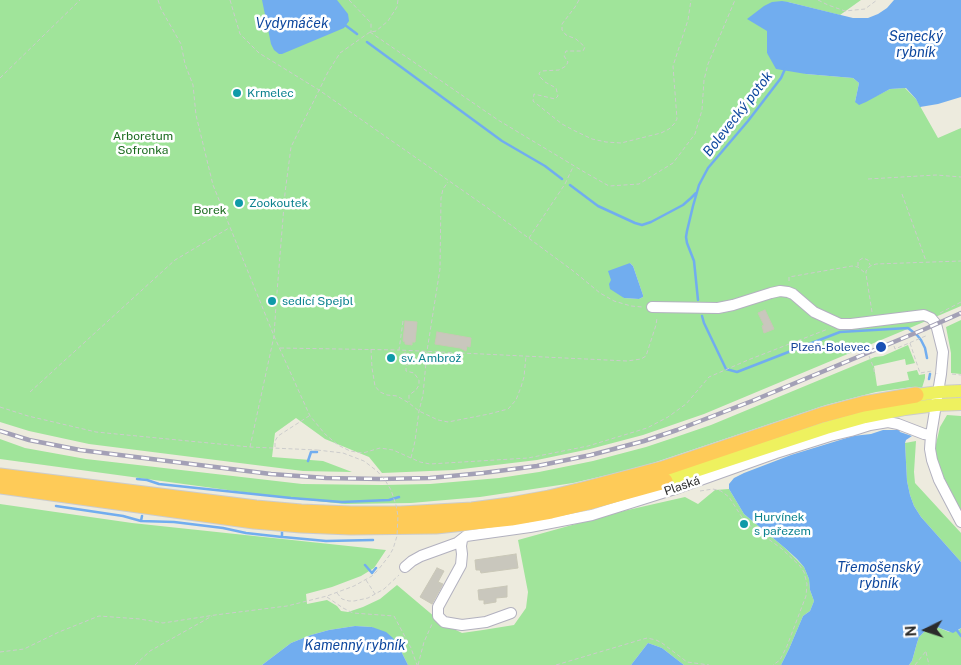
<!DOCTYPE html>
<meta charset="utf-8">
<style>
body{margin:0}
#map{position:relative;width:961px;height:665px;overflow:hidden;background:#edebde;font-family:"Public Sans",sans-serif}
canvas{display:block}
.north{position:absolute;left:901px;top:605px;width:50px;height:50px;-webkit-text-stroke:4px #fff;paint-order:stroke;rotate:266deg;font-size:14px;font-weight:700;line-height:20px;text-align:center;color:#2b2b2b}
.north::after{content:'';display:block;margin:auto;width:18px;height:22px;background:#2b2b2b;clip-path:polygon(50% 0,100% 100%,50% 72%,0 100%)}
</style>
<div id="map">
<canvas width="961" height="665"></canvas>
<div class="north">N</div>
</div>
<script>
const g = document.querySelector('canvas').getContext('2d');
g.lineJoin = 'round';
function fill(path, color) { g.fillStyle = color; g.fill(path, 'evenodd'); }
const toPath = rows => new Path2D(rows.map(r => 'M' + r).join(''));
function trace(path, color, width, dash) { g.strokeStyle = color; g.lineWidth = width; g.lineCap = dash ? 'butt' : 'round'; g.setLineDash(dash || []); g.stroke(path); }
function drawText(font, color, halo, rows, align = 'center') {
  g.font = font + ' "Public Sans",sans-serif'; g.lineWidth = 5; g.setLineDash([]); g.textBaseline = 'middle'; g.strokeStyle = halo; g.fillStyle = color; for (const [text, x, y, turn = 0] of rows) {
    g.save(); g.translate(x, y); g.rotate((+turn || 0) * Math.PI / 180); g.textAlign = isNaN(turn) ? turn : align; if (halo) g.strokeText(text, 0, 0); g.fillText(text, 0, 0); g.restore();
  }
}
fill(toPath([
 [0,0,861,0,840,15,788,2,767,31,767,53,806,74,853,78,859,83,855,102,878,95,890,89,905,88,916,99,938,138,961,128,961,306,905,330,704,414,643,435,590,449,537,460,454,470,382,473,369,457,325,439,296,418,275,433,272,457,323,461,352,472,303,471,89,444,29,431,0,422],
 [630,263,633,266,643,295,643,297,639,299,624,298,611,280],
 [961,320,961,374,951,373,951,353,946,327],
 [908,345,915,363,906,365,905,359,874,366,877,386,909,380,907,372,917,370,919,375,925,374,925,378,922,388,912,387,876,392,826,405,653,463,616,473,573,483,480,497,411,503,345,504,279,497,0,459,0,439,25,448,86,459,302,484,382,485,430,484,499,478,539,472,593,461,646,447,673,438,711,425,875,357,883,356],
 [947,415,961,416,961,515,938,469,935,448,940,427],
 [916,441,914,472,915,483,961,533,961,562,921,517,914,506,910,495,907,481,905,443],
 [729,489,744,514,785,548,804,567,809,579,810,590,814,601,810,611,803,616,789,649,781,665,684,665,662,648,648,643,631,665,408,665,399,647,372,627,355,626,329,630,311,635,291,643,262,665,0,665,0,504,132,523,386,550,374,568,361,576,332,587,306,594,307,604,327,600,337,606,341,611,348,612,363,607,380,599,397,585,442,623,462,633,483,630,514,625,526,608,528,592,518,540,619,512,685,497,698,504,715,490],
 [937,627,949,632,959,630,961,628,961,665,909,665,912,661,917,643,919,637,926,630]
]), '#a0e49a');
fill(toPath([
 [262,0,337,0,348,14,349,21,344,28,282,54,279,54,274,50,271,44],
 [894,0,961,0,961,97,938,104,920,107,916,99,906,88,890,89,866,102,859,105,855,102,859,83,853,78,806,74,776,69,767,53,767,31,747,19,764,6,772,2,782,1,788,2,853,18,868,18,878,14,887,8],
 [630,263,633,266,643,295,643,297,639,299,624,298,610,289,609,284,611,280,608,271],
 [883,430,899,430,900,432,912,436,906,440,905,443,907,481,910,495,914,506,921,517,961,562,961,628,953,633,937,627,926,630,919,637,917,643,912,661,909,665,781,665,789,649,803,616,810,611,814,601,810,590,809,579,804,567,797,559,785,548,744,514,729,489,729,484,734,478,744,473,791,455,853,436,871,434],
 [355,626,372,627,386,632,393,638,399,647,408,665,262,665,291,643,311,635,329,630],
 [648,643,662,648,684,665,631,665]
]), '#71adef');
trace(toPath([
 [345,25,357,34],
 [367,42,502,141,545,166,562,179],
 [570,185,598,206,635,223,642,225,651,222,683,205,691,198,696,193],
 [698,300,694,261,687,243,686,237,687,231,693,206,699,185,708,168,748,121,781,78,785,69],
 [702,316,704,323,726,369,737,372,840,332,908,328,917,335,921,340,925,348,927,358],
 [929,379,930,374],
 [308,461,311,452,317,452],
 [137,479,147,480,159,484,291,498,342,502,389,500,399,497],
 [56,506,123,516,141,521],
 [142,516,141,521,174,522,223,528,246,533,282,537,282,532],
 [283,537,326,541,373,540],
 [365,565,372,573,376,568],
 [956,629,961,636]
]), '#71adef', 2.5);
const building = toPath([
 [765,310,774,329,764,333,762,326,764,325,758,313,765,310],
 [405,321,417,322,415,342,412,342,412,345,405,344,405,342,403,341,405,321],
 [437,332,471,338,470,347,467,346,466,351,460,348,435,344,437,332],
 [516,554,518,568,481,573,480,570,476,570,475,560,516,554],
 [437,568,444,571,438,582,443,584,432,604,420,597,437,568],
 [507,586,507,597,496,598,496,602,484,604,484,600,479,600,478,590,507,586]
]);
fill(building, '#c9c7bd');
trace(building, '#c9c7b7', 1);
const minor = toPath([
 [652,307,718,308,733,305,771,293,780,291,788,292,793,294,814,312,840,324,851,324,924,315,931,318,936,324,943,352,941,374,931,435,930,449,932,460,939,480,961,522],
 [462,540,461,546,462,554,461,565,438,607,438,616,444,622,462,625,486,622,511,613],
 [405,567,412,561,421,556,457,543,466,536,530,527,592,515,675,489,776,453,830,436,851,431,870,425,888,422,898,424,924,434,931,435]
]);
const major = toPath([
 [916,395,939,392,961,391],
 [665,481,826,428,865,417,905,409,936,405,961,404]
]);
const highway = toPath([
 [0,476,256,508,301,512,351,514,401,514,472,510,510,505,549,498,586,489,662,469,822,415,863,404,916,395],
 [0,486,254,521,301,525,351,527,436,526,511,518,551,511,589,502,665,481]
]);
trace(minor, '#b2b1bf', 12);
trace(major, '#ccc', 14);
trace(highway, '#ccc', 17);
trace(toPath([
 [158,0,161,9,181,44,185,64,193,85,196,115,213,185,274,336,310,416,325,434,338,445,350,451,363,453,380,448,393,450,420,462,430,464,528,458,588,446,647,428,668,417,686,404,709,377,748,360,828,329],
 [230,0,240,34,259,53,319,90,485,206,572,270,600,293,614,301,631,306,642,307],
 [349,0,371,23,371,32],
 [579,0,575,7,562,24,562,30,566,35,576,39,585,47,583,51,566,51,564,56,568,62,566,66,559,70,542,71,539,73,540,77,545,82,556,88,558,96,555,99,534,94,533,101,562,124,573,130,592,139,606,142,621,143,661,133,669,129,674,124,677,119,673,66,688,20,691,0],
 [818,0,828,5,845,11,865,9,877,0],
 [370,32,498,120,586,173,609,186,639,184,673,163,695,134,702,110,704,80,708,64,735,0],
 [0,78,80,0],
 [868,179,936,175,961,177],
 [902,194,926,261],
 [529,238,565,184,573,167],
 [858,266,858,261,863,258,868,260,870,265],
 [789,281,789,277,852,266,858,267,865,273],
 [872,312,866,274,866,271,870,266,876,264,961,261],
 [940,313,961,302],
 [403,321,399,350,627,361,641,359,646,356,656,325,657,318],
 [910,343,920,373,932,371],
 [894,346,895,349,928,335],
 [280,348,399,350],
 [371,349,372,368,375,386,380,392,387,395,397,396,409,403,419,411,438,420,448,422,489,414,508,409,516,400,521,387,524,377,526,356],
 [405,352,406,358,410,363,406,366,406,371,414,373,419,380,419,385,416,390,409,395,409,402],
 [869,356,873,366,875,375],
 [952,374,961,375],
 [30,392,175,260,229,228],
 [0,407,28,416,96,432,250,447,317,450],
 [250,447,274,336,276,305,285,193,291,147,328,72,340,53,370,32,376,31,388,21,397,7,398,0],
 [275,447,275,441,278,436,309,416],
 [411,458,415,441,419,411,423,395,427,351,440,269,441,198,443,189,448,182],
 [700,491,713,489,721,491,729,497,745,522,782,549,800,566,804,572,807,584,806,596,787,646,780,660,773,665],
 [366,580,375,594],
 [337,593,342,599,349,601,354,601,368,598,384,589,399,575],
 [327,597,343,608,353,613,394,616,411,648,417,665],
 [0,652,24,649,59,632,99,616,140,619,163,623,215,615,287,606,327,596,354,586,372,576,378,570],
 [926,652,929,665],
 [135,665,150,651,212,616],
 [418,665,424,642,432,624],
 [556,665,640,640,647,638,656,640,662,643,687,662,709,665],
 [915,665,926,651]
]), '#ccc', 1, [4, 2.5]);
trace(minor, '#fff', 10);
trace(major, '#eef15f', 12);
trace(highway, '#fecb58', 15);
const rail = toPath([
 [0,431,29,440,80,450,271,474,326,478,380,479,430,478,483,473,537,466,591,455,644,441,677,430,752,401,925,329,961,313]
]);
trace(rail, '#a3a0b6', 4.5);
trace(rail, '#fff', 2.5, [8]);
trace(toPath([
 [317,450,343,453,364,461,377,471,385,480,391,490,396,505,398,516,397,536,393,549,389,556,378,570]
]), '#ccc', 1, [4, 2.5]);
for (const [x, y, r, color] of [
 [237,93,5,"#0f9aa8"],
 [239,203,5,"#0f9aa8"],
 [272,301,5,"#0f9aa8"],
 [881,347,6,"#1a4fb4"],
 [391,358,5,"#0f9aa8"],
 [744,524,5,"#0f9aa8"]
]) { const dot = new Path2D(); dot.arc(x, y, r, 0, 2 * Math.PI); g.fillStyle = color; g.fill(dot); trace(dot, '#fff', 2); }
drawText('12px', '#0d838f', '#fff', [
 ["Krmelec",247,93],
 ["Zookoutek",249,203],
 ["sedící Spejbl",282,301],
 ["sv. Ambrož",401,358],
 ["Hurvínek",754,517],
 ["s pařezem",754,531]
], 'left');
drawText('12px', '#1a6a1e', '#fff', [
 ["Arboretum",143,136],
 ["Sofronka",143,150],
 ["Borek",210,210]
]);
drawText('12px', '#164399', '#fff', [
 ["Plzeň-Bolevec",870,347]
], 'right');
drawText('12px', '#2b2b2b', '#fff', [
 ["Plaská",682,486,-19]
]);
drawText('italic 14px', '#0d479e', '#fff', [
 ["Vydymáček",292,24],
 ["Senecký",916,37],
 ["rybník",916,53],
 ["Bolevecký potok",738,114,-52],
 ["Třemošenský",879,568],
 ["rybník",879,584],
 ["Kamenný rybník",355,646]
]);
</script>
